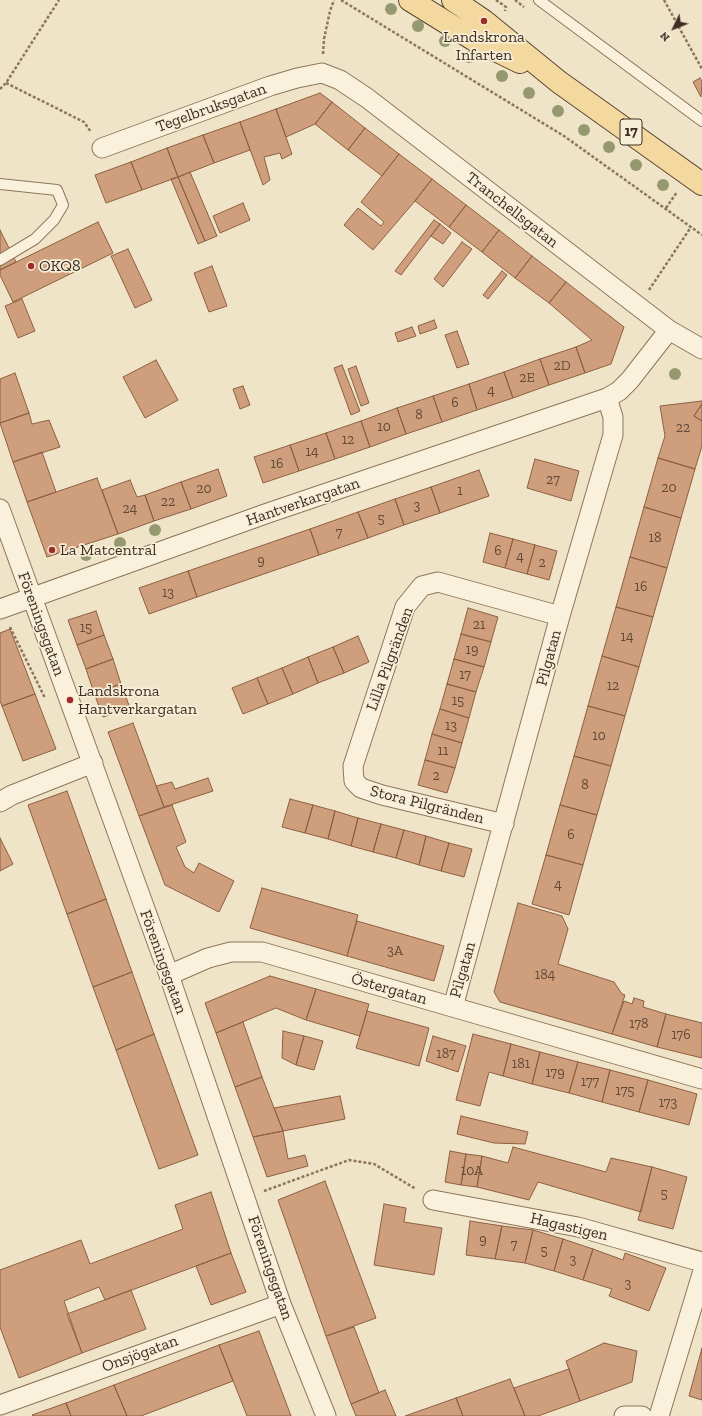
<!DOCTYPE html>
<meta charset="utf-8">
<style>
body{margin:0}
#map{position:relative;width:702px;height:1416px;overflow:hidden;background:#f0e4c8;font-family:"Zilla Slab",serif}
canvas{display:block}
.north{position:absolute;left:654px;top:8px;width:40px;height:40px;-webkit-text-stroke:3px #f7eed8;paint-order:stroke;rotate:227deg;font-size:11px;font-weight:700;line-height:16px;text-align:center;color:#3d2e20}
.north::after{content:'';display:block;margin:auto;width:14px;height:18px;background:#3d2e20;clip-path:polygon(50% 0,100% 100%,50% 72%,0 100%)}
</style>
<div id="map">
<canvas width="702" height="1416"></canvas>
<div class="north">N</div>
</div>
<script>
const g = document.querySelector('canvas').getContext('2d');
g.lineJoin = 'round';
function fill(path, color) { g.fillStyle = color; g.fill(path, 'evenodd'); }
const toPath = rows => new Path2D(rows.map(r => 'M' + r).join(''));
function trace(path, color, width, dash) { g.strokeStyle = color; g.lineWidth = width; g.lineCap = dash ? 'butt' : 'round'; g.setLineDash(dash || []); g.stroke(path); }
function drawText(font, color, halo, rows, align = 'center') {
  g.font = font + ' "Zilla Slab",serif'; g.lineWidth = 3.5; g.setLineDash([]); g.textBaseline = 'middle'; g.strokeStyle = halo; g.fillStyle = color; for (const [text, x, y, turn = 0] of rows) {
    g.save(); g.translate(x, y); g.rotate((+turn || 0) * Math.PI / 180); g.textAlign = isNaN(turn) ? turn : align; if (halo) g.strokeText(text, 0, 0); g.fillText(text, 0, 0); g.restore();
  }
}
const building = toPath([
 [700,78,702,81,701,97,693,82,700,78],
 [320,93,332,102,315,124,286,137,276,109,320,93],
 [332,102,365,128,348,150,315,124,332,102],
 [276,109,292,154,282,159,280,153,264,157,270,180,263,185,240,122,276,109],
 [240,122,250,150,214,163,203,135,240,122],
 [365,128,399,154,382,176,348,150,365,128],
 [203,135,214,163,178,177,167,148,203,135],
 [167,148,178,177,142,190,131,162,167,148],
 [399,154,432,179,415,201,373,250,344,225,358,208,381,226,384,222,361,202,399,154],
 [131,162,142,190,106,203,95,175,131,162],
 [190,172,217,236,205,241,178,177,190,172],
 [178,177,205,241,198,244,171,179,178,177],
 [432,179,466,205,449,227,415,201,432,179],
 [243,203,250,220,220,233,213,216,243,203],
 [466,205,499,230,482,252,449,227,466,205],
 [434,220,440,224,401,275,395,271,434,220],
 [98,222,113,253,13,302,0,275,0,270,98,222],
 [440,224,451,233,443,244,431,236,440,224],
 [0,230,16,262,0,270,0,230],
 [499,230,532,256,515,278,482,252,499,230],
 [462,242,472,249,443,287,434,279,462,242],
 [128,249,152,300,135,308,111,256,128,249],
 [532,256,566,282,549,303,515,278,532,256],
 [212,266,227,306,209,312,194,273,212,266],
 [502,271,507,275,488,299,483,295,502,271],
 [566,282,624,327,611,364,585,373,576,347,592,340,549,303,566,282],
 [22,299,35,331,18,338,5,306,22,299],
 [434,320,437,328,420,334,418,326,434,320],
 [412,327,416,336,398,342,395,333,412,327],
 [457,331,469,364,457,368,445,335,457,331],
 [576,347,585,373,549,385,540,359,576,347],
 [540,359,549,385,513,398,504,372,540,359],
 [156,360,178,400,145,418,123,377,156,360],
 [342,365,360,411,351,415,334,368,342,365],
 [356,366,369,403,361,406,348,369,356,366],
 [504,372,513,398,477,410,469,384,504,372],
 [15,373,29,413,0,423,0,379,15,373],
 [469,384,477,410,442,422,433,396,469,384],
 [243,386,250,405,240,409,233,389,243,386],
 [433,396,442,422,406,434,397,408,433,396],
 [702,401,702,404,694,416,702,421,702,446,695,469,658,458,665,436,660,406,702,401],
 [702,404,702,421,694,416,702,404],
 [397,408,406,434,370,447,361,421,397,408],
 [29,413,32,424,49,420,60,447,13,462,0,423,29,413],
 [361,421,370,447,335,459,326,433,361,421],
 [326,433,335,459,299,471,290,445,326,433],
 [290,445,299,471,263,483,254,457,290,445],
 [42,452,56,492,27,502,13,462,42,452],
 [658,458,695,469,681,518,644,507,658,458],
 [535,459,579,471,571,501,527,488,535,459],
 [218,469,227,496,191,509,181,482,218,469],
 [479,470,489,496,440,513,431,487,479,470],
 [97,478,118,534,47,557,27,502,97,478],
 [130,480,137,497,145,495,154,521,118,534,102,490,130,480],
 [181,482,191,509,154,521,145,495,181,482],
 [431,487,440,513,404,525,395,499,431,487],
 [395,499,404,525,368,538,358,512,395,499],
 [644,507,681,518,667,568,630,557,644,507],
 [358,512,368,538,319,555,310,529,358,512],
 [310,529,319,555,197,597,188,571,310,529],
 [490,533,513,539,505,568,483,562,490,533],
 [513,539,535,545,527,574,505,568,513,539],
 [535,545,557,551,549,580,527,574,535,545],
 [630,557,667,568,653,617,616,607,630,557],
 [188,571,197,597,149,614,139,588,188,571],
 [616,607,653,617,639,667,602,656,616,607],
 [468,608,498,617,491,642,461,634,468,608],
 [96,611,104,635,77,645,68,620,96,611],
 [10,629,35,694,2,706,0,701,0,633,10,629],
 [461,634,491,642,484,667,454,659,461,634],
 [104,635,113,659,86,669,77,645,104,635],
 [358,636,369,662,344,673,333,647,358,636],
 [333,647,344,673,318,683,308,657,333,647],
 [602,656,639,667,625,716,588,706,602,656],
 [308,657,318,683,293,694,282,668,308,657],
 [113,659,121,684,94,693,86,669,113,659],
 [454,659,484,667,476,692,447,684,454,659],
 [282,668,293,694,268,704,257,678,282,668],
 [257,678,268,704,243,714,232,688,257,678],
 [121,684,130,708,103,717,94,693,121,684],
 [447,684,476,692,469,718,440,709,447,684],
 [35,694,56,749,23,761,2,706,35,694],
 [588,706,625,716,611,766,574,756,588,706],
 [440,709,469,718,462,743,432,734,440,709],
 [133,723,164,807,139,816,108,732,133,723],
 [432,734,462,743,455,768,425,760,432,734],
 [574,756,611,766,597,815,560,805,574,756],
 [425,760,455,768,447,793,418,785,425,760],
 [208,778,213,791,164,807,156,786,172,782,175,789,208,778],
 [67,791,106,899,67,914,28,805,67,791],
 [290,799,313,805,305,833,282,827,290,799],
 [172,805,186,842,176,847,185,867,194,873,199,863,234,881,219,912,165,885,139,816,172,805],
 [313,805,335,811,328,839,305,833,313,805],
 [560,805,597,815,583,865,546,855,560,805],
 [335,811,358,818,351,846,328,839,335,811],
 [358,818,381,824,373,852,351,846,358,818],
 [381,824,404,830,396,858,373,852,381,824],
 [404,830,426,836,419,865,396,858,404,830],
 [426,836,449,843,441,871,419,865,426,836],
 [0,838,13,864,0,871,0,838],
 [449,843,472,849,464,877,441,871,449,843],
 [546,855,583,865,569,915,532,904,546,855],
 [262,888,358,915,347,956,250,928,262,888],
 [106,899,132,972,93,987,67,914,106,899],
 [518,903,562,916,568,929,558,964,614,982,622,994,625,995,612,1034,500,1002,494,992,518,903],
 [357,921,444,946,434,981,347,956,357,921],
 [132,972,154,1034,116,1050,93,987,132,972],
 [270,976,316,989,306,1020,276,1008,216,1033,205,1003,270,976],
 [316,989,369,1004,360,1036,306,1020,316,989],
 [634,998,644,1001,643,1007,666,1014,657,1047,612,1034,624,1001,632,1004,634,998],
 [367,1011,429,1028,419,1066,356,1048,367,1011],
 [666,1014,702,1023,702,1058,657,1047,666,1014],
 [243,1022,262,1077,235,1087,216,1033,243,1022],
 [283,1031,304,1036,296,1065,282,1058,283,1031],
 [154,1034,198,1155,159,1169,116,1050,154,1034],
 [473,1034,511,1044,503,1076,489,1072,480,1106,456,1100,473,1034],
 [304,1036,323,1041,314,1070,296,1065,304,1036],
 [433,1036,466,1046,458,1072,426,1061,433,1036],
 [511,1044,540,1052,532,1084,503,1076,511,1044],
 [540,1052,578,1062,569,1093,532,1084,540,1052],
 [578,1062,610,1070,602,1102,569,1093,578,1062],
 [610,1070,648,1080,639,1112,602,1102,610,1070],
 [262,1077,283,1131,253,1137,235,1087,262,1077],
 [648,1080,697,1094,689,1125,639,1112,648,1080],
 [340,1096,345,1119,283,1131,274,1108,340,1096],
 [461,1116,528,1132,525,1144,494,1143,457,1134,461,1116],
 [283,1131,288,1159,305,1155,308,1166,267,1177,253,1137,283,1131],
 [513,1147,606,1172,611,1158,652,1167,641,1212,538,1182,529,1200,477,1187,482,1156,508,1163,513,1147],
 [450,1151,466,1154,461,1185,445,1182,450,1151],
 [466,1154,482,1156,477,1187,461,1185,466,1154],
 [652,1167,687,1177,673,1229,638,1220,652,1167],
 [325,1181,376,1318,326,1336,278,1200,325,1181],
 [211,1192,231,1253,105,1300,99,1287,64,1301,82,1353,19,1378,0,1327,0,1270,81,1240,90,1264,183,1229,175,1205,211,1192],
 [384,1204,406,1208,404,1222,442,1228,434,1275,374,1265,384,1204],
 [470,1221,502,1226,495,1259,466,1255,470,1221],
 [502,1226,533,1230,525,1263,495,1259,502,1226],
 [533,1230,563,1239,554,1271,525,1263,533,1230],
 [563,1239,593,1249,583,1280,554,1271,563,1239],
 [593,1249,623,1260,625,1253,666,1268,649,1311,609,1296,612,1289,583,1280,593,1249],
 [231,1253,246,1292,211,1305,196,1266,231,1253],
 [131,1290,146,1329,82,1353,67,1314,131,1290],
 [354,1327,379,1393,351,1404,326,1336,354,1327],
 [259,1331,291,1416,247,1416,219,1345,259,1331],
 [604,1343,637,1351,632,1382,580,1401,566,1361,604,1343],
 [219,1345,233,1381,141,1416,127,1416,114,1385,219,1345],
 [702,1348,702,1400,689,1396,702,1348],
 [569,1369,580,1401,538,1416,525,1416,514,1388,569,1369],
 [510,1379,525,1416,463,1416,456,1398,510,1379],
 [114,1385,127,1416,71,1416,66,1403,114,1385],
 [385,1390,396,1416,356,1416,351,1404,385,1390],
 [456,1398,463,1416,405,1416,456,1398],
 [66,1403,71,1416,33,1416,32,1415,66,1403]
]);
fill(building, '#cf9f7d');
trace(building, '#8d5f41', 1);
const lane = toPath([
 [539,0,702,121],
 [0,184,57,190,63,205,54,220,35,239,0,260]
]);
const street = toPath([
 [102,148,270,86,297,78,322,73,340,80,367,98,669,330,702,349],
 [0,509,169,975,281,1304,326,1416],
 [0,609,268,513,607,398],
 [0,802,12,795,93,763],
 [504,824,382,795,361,788,354,781,353,766,405,607,422,586,438,582,560,616],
 [169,975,208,958,231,952,262,952,702,1079],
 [453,1007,560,616,613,435,613,417,607,398,619,391,630,380,669,330],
 [433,1200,578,1227,702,1262],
 [0,1405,281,1304],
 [624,1416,642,1416],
 [659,1416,702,1274]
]);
const primary = toPath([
 [410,0,473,39,520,62],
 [453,0,484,21,559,82,702,184]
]);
trace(lane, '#8d765c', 12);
trace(street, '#8d765c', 21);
trace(primary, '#5b4430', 24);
trace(toPath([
 [341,0,564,136,702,235],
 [496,0,506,7,505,11],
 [515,0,524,7],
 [664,0,702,69],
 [323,54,324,39,330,11,334,0],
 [6,83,84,122,91,132],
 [0,89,6,83,59,0],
 [666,208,677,192],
 [649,290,691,227],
 [10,627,45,698],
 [264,1191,349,1160,374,1164,416,1189]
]), '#8d765c', 2.5, [3, 2]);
trace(lane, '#faf1dc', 10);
trace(street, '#faf1dc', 19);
trace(primary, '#f3d9a0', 22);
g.fillStyle = '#96986f';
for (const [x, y] of [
 [391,9],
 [418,26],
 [445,41],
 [469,57],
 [502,76],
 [529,93],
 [558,111],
 [584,130],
 [609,147],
 [636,165],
 [663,185],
 [675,374],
 [155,530],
 [120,543],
 [86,555]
]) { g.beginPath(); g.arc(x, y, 6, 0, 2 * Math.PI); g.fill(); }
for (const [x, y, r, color] of [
 [484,21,4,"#9e2a2b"],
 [31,266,4,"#9e2a2b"],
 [52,550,4,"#9e2a2b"],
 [70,700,4,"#9e2a2b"]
]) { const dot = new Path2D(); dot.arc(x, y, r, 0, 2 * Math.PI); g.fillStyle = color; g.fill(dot); trace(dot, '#f7eed8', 1.5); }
drawText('14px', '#624a37', null, [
 ["2D",562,366],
 ["2E",527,378],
 ["4",491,391],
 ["6",455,403],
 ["8",419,415],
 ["10",384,427],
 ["22",683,428],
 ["12",348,440],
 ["14",312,452],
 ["16",277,464],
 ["27",553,480],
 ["20",669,488],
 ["20",204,489],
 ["1",460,491],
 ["22",168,502],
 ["3",417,506],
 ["24",130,509],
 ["5",381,519],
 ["7",339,533],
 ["18",655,538],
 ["6",498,551],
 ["4",520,557],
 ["9",261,561],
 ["2",542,563],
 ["16",641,587],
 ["13",168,593],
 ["21",479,625],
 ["15",86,628],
 ["14",627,637],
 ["19",472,650],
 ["17",465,675],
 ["12",613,686],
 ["15",458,701],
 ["13",451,726],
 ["10",599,736],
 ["11",443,751],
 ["2",436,776],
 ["8",585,785],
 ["6",571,835],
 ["4",558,885],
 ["3A",395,951],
 ["184",545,975],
 ["178",639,1024],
 ["176",681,1035],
 ["187",446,1054],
 ["181",521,1064],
 ["179",555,1073],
 ["177",590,1082],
 ["175",625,1091],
 ["173",668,1103],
 ["10A",472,1171],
 ["5",664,1194],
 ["9",483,1240],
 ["7",514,1245],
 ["5",544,1251],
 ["3",573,1260],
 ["3",628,1284]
]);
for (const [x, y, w] of [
 [631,132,22]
]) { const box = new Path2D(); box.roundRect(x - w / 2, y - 13, w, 26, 3); g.fillStyle = '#f7eed8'; g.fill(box); trace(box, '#3d2e20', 1); }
drawText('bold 15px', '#3d2e20', null, [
 ["17",631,132]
]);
drawText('16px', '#3d2e20', '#f7eed8', [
 ["Landskrona",484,37,"center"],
 ["Infarten",484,55,"center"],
 ["OKQ8",39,266],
 ["La Matcentral",60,550],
 ["Landskrona",78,691],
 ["Hantverkargatan",78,709]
], 'left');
drawText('16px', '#3d2e20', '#f7eed8', [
 ["Tegelbruksgatan",211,108,-20],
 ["Tranchellsgatan",512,210,38],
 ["Hantverkargatan",303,502,-19],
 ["Föreningsgatan",41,624,70],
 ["Pilgatan",549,658,-75],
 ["Lilla Pilgränden",390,659,-70],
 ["Stora Pilgränden",427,805,14],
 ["Föreningsgatan",163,962,70],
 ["Pilgatan",463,970,-74],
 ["Östergatan",389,989,16],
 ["Hagastigen",569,1227,13],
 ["Föreningsgatan",270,1268,71],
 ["Onsjögatan",140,1354,-20]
]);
</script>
